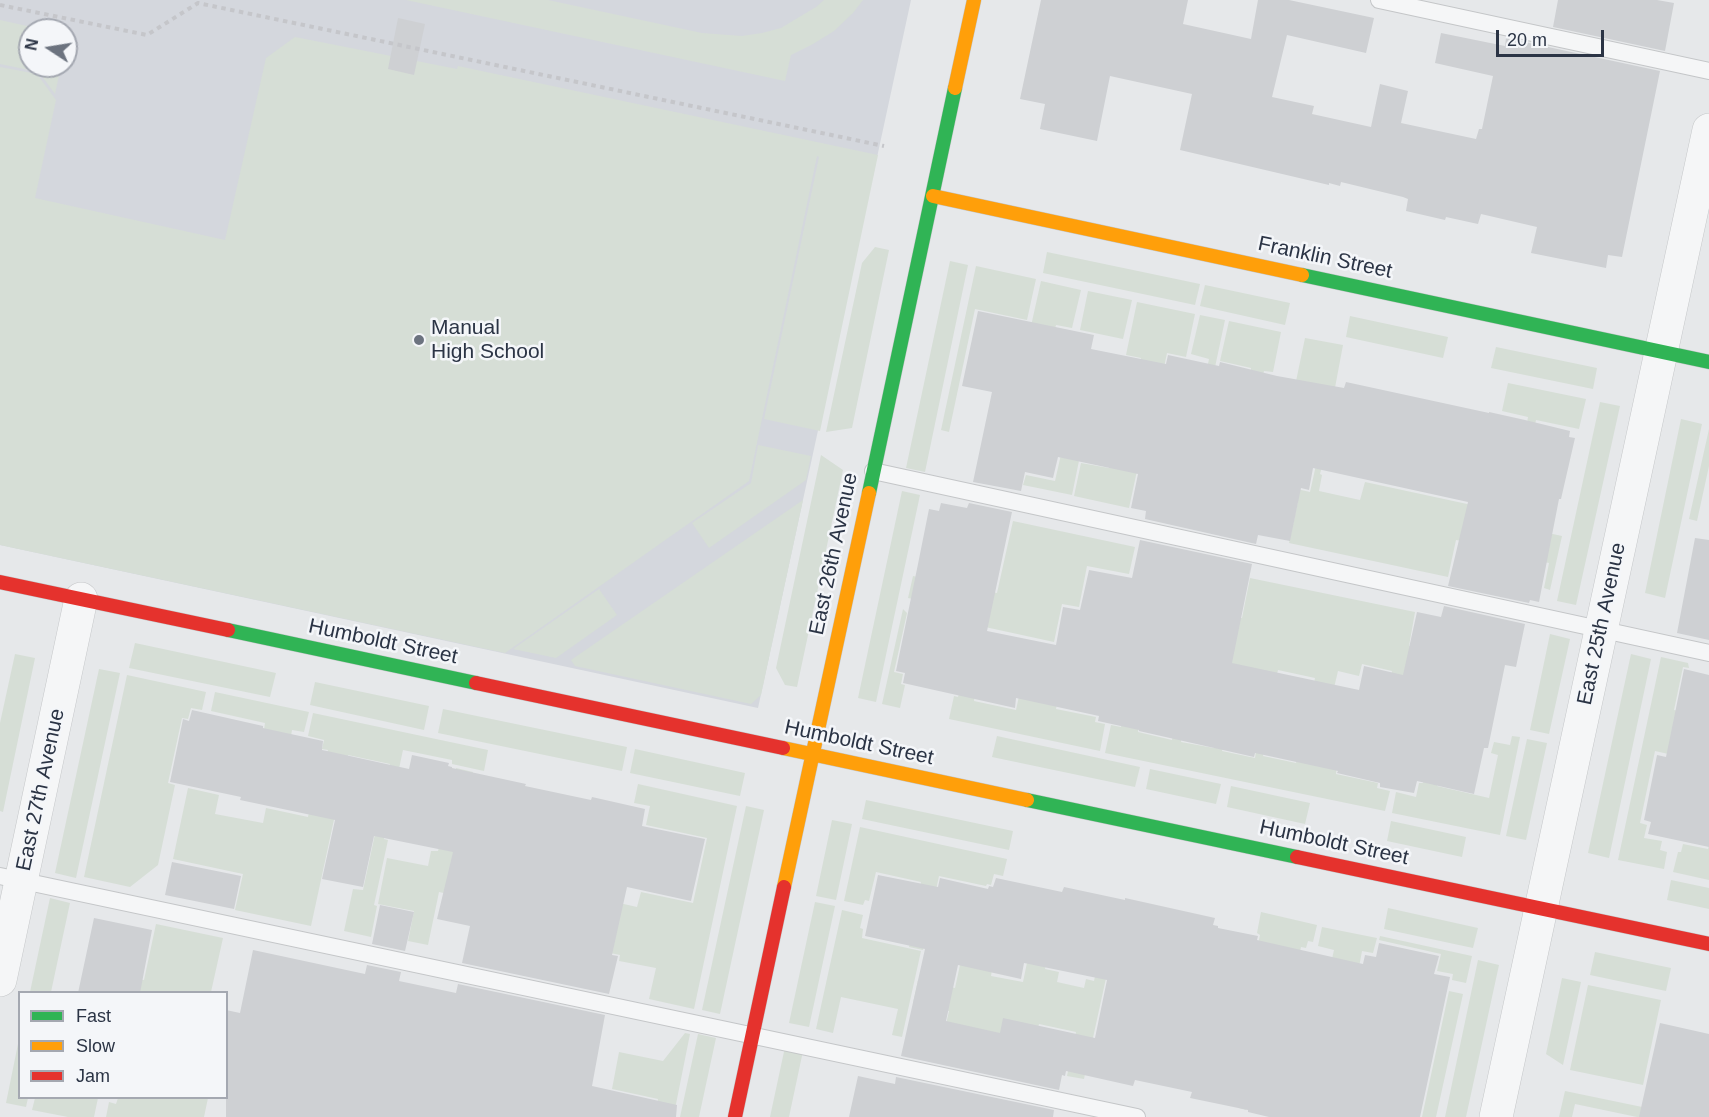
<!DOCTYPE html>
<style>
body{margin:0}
#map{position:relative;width:1709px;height:1117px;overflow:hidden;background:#e6e8ea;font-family:Helvetica,sans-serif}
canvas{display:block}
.legend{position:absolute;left:18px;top:991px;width:210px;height:108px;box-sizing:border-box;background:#f4f6f9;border:2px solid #a4a8b1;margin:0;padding:8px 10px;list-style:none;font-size:18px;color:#2b3445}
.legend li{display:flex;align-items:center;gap:12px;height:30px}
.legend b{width:30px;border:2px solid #a4a8b1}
.north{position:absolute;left:18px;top:18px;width:60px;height:60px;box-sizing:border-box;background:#f4f6f9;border:2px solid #a4a8b1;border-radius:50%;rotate:282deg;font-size:16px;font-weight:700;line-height:24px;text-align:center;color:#2b3445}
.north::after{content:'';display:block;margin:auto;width:21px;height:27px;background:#6c737f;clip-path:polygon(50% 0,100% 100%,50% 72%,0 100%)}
.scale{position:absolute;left:1496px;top:30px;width:108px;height:27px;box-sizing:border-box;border:3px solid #2b3445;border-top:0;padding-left:8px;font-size:18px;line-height:21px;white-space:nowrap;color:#2b3445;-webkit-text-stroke:4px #f4f6f9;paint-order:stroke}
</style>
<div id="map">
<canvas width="1709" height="1117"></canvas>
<ul class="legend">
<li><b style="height:8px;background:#30b455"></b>Fast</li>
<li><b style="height:8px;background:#ff9f0a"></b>Slow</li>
<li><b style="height:8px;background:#e5322d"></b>Jam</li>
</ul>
<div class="north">N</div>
<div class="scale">20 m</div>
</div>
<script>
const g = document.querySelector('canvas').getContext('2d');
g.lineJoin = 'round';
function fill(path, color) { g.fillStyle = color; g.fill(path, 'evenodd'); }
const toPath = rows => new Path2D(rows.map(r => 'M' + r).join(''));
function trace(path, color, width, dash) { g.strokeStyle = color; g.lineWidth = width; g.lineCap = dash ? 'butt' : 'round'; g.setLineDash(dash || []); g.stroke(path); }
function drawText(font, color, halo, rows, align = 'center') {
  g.font = font + ' Helvetica,sans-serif'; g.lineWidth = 5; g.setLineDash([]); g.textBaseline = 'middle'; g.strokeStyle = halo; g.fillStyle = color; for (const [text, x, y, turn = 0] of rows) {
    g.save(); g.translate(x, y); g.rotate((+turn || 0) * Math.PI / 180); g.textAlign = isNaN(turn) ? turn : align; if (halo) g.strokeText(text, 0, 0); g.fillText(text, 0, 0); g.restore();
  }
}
fill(toPath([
 [0,0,911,0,758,708,0,545],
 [30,30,66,30,66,66,30,66]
]), '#d4d7dd');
fill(toPath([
 [406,0,548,0,702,33,742,36,762,33,781,28,816,7,824,0,863,0,853,13,834,31,813,44,791,55,785,81],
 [0,20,45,30,30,30,30,66,61,66,55,94,39,72,0,64],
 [295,37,457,69,458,66,878,155,820,431,764,419,819,157,817,156,749,481,505,653,0,545,0,67,37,74,56,100,35,198,225,240,266,58],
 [875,247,889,250,852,428,826,432,862,263],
 [1047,252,1200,284,1195,305,1043,273],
 [950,261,968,265,925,472,906,468],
 [976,266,1036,279,1027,320,975,309,949,432,941,430],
 [1041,281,1081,290,1072,328,1056,325,1044,378,1027,344],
 [1205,285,1290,303,1285,325,1200,306],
 [1088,291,1132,300,1123,339,1080,330],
 [1137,302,1195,314,1186,357,1167,353,1151,429,1127,424,1141,358,1126,355],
 [1200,315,1225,320,1200,438,1193,436,1209,359,1191,354],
 [1350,316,1448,337,1443,358,1346,337],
 [1229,321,1281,332,1273,372,1264,371,1262,381,1250,378,1251,368,1220,361],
 [1305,338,1343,345,1334,393,1295,386],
 [1496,347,1597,368,1593,389,1491,368],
 [1508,383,1586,399,1579,429,1536,420,1535,425,1527,423,1528,417,1502,411],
 [1600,402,1620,406,1576,605,1557,601],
 [1681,419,1702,424,1665,598,1645,593],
 [1709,429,1709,466,1697,521,1689,519],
 [1064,441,1083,441,1072,495,1023,485,1026,475,1055,481],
 [758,445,811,456,806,480,709,548,692,523,751,483],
 [1113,448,1138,466,1129,508,1074,496,1081,463,1109,468],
 [821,455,843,470,797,687,785,685,776,668],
 [1316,465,1322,466,1320,474,1322,475,1319,491,1360,500,1365,482,1509,513,1507,524,1562,536,1550,590,1544,588,1549,563,1511,555,1483,545,1456,540,1448,577,1289,543,1298,501,1284,486,1310,492],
 [902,491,920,495,876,702,858,698],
 [803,500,761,695,751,704,575,666,571,660],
 [1013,521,1135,547,1129,574,1087,566,1079,607,1062,604,1054,642,985,627,987,614,908,598,913,576,997,593],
 [1250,578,1415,612,1409,646,1429,650,1456,623,1387,699,1392,671,1362,664,1359,676,1338,671,1333,692,1313,688,1315,678,1278,670,1274,686,1234,681,1206,611,1242,618],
 [599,589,617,615,556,658,513,649],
 [903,609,907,613,894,672,903,674,901,684,905,685,900,708,882,704],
 [1550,634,1570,639,1549,734,1530,730],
 [1031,640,1059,695,1056,709,1096,717,1095,722,1105,724,1100,751,949,719,954,696,958,697,961,686,976,689,974,701,1016,710],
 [135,643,276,673,270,697,129,668],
 [15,654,35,658,3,812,0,811,0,723],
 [1631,654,1651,659,1609,858,1588,853],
 [1661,657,1688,663,1689,668,1683,667,1674,710,1709,717,1709,763,1655,751,1640,823,1647,825,1644,838,1662,841,1660,850,1667,852,1664,869,1618,860],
 [99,669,120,673,76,878,55,873],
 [127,675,206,692,202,710,191,708,188,719,182,718,168,783,175,785,158,865,130,887,84,877],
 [315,682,429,706,424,730,310,705],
 [215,692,309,712,304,732,292,730,291,736,264,730,265,723,211,711],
 [443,709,627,747,622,771,438,733],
 [313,713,488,750,484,771,452,764,452,760,403,750,384,839,388,840,374,905,377,906,371,937,344,931,353,889,363,890,390,764,348,755,338,800,318,796,328,750,322,749,324,740,308,736],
 [1122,722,1139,725,1138,732,1172,740,1173,734,1183,729,1181,742,1214,748,1217,737,1224,739,1222,751,1255,758,1257,746,1265,747,1263,756,1296,763,1299,751,1337,764,1336,774,1378,783,1377,788,1390,791,1385,811,1105,753,1111,725,1121,727],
 [1435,723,1449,726,1437,786,1489,798,1498,755,1491,753,1494,742,1510,745,1512,736,1520,737,1500,835,1392,813,1396,792,1416,797,1419,783,1423,783],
 [997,736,1140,767,1135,787,992,757],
 [1527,739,1547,743,1526,840,1506,836],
 [635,749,745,773,740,796,630,773],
 [456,768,473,772,452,869,472,899,439,892,428,945,408,941,414,911,378,904,387,858,428,866,431,851,438,851],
 [1150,769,1221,784,1216,804,1146,789],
 [638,784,737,806,694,1009,649,999,656,968,619,961,620,955,585,948,566,891,637,907,641,892,693,903,707,838,646,825,650,806,634,803],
 [1231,786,1310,803,1305,824,1227,807],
 [188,788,219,795,215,814,263,823,266,808,308,817,312,796,338,801,311,926,235,910,243,874,173,859],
 [866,800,1013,831,1009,850,862,819],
 [746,806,764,810,720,1014,702,1010],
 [832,820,852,824,836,900,816,896],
 [1391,821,1466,837,1462,857,1387,841],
 [860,827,1007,859,1003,876,994,874,991,885,987,884,986,886,939,876,923,950,909,947,918,909,915,908,921,882,876,872,869,901,865,900,863,905,844,901],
 [1683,844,1708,849,1709,845,1709,880,1673,872,1678,852,1681,852],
 [1671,880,1709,888,1709,909,1667,900],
 [977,887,993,962,991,976,1023,982,1029,953,1056,918,1045,969,1059,972,1057,982,1084,988,1086,979,1094,981,1095,976,1106,978,1084,1079,1067,1076,1076,1032,1039,1024,1029,1074,939,1055,949,1011,913,1003,918,980,955,988],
 [50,898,70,903,51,992,30,992],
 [815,902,835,906,809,1027,789,1023],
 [1388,908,1478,928,1473,948,1384,929],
 [842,910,863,915,860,928,863,929,862,938,921,951,902,1037,892,1035,898,1009,841,997,833,1033,816,1029],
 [1261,912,1317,925,1313,942,1308,941,1306,948,1301,947,1292,990,1255,1074,1246,1110,1239,1108,1249,1065,1244,1012,1260,935,1257,933],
 [156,924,223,938,211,992,114,992,111,973,144,980],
 [1322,927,1377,938,1373,953,1362,951,1357,978,1284,1117,1313,1043,1334,950,1318,946],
 [1380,936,1472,956,1466,983,1452,980,1453,974,1437,971,1441,954,1379,940],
 [1595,952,1671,968,1666,991,1590,975],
 [1478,960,1499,965,1466,1117,1445,1117],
 [1562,978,1581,982,1563,1065,1546,1054],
 [1588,985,1661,1000,1643,1085,1570,1070],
 [1449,991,1463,994,1436,1117,1422,1117],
 [685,1033,690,1034,675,1109,657,1105,658,1099,612,1089,619,1052,663,1061],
 [698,1034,716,1038,699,1117,680,1117],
 [19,1039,20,1098,28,1098,26,1107,6,1103],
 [785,1047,803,1051,789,1117,770,1117],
 [1565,1091,1676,1114,1675,1117,1637,1117,1575,1104,1572,1117,1559,1117],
 [35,1098,98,1098,94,1117,68,1117,32,1110],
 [118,1098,208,1098,204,1117,106,1117,109,1102,116,1104]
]), '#d6ded6');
fill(toPath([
 [1041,0,1188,0,1183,24,1251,39,1258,0,1289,0,1374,18,1366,53,1287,35,1272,97,1314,106,1312,114,1371,127,1380,84,1408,91,1401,123,1476,139,1479,129,1482,129,1493,76,1435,63,1441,33,1505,46,1506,38,1660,71,1622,257,1608,255,1606,268,1531,253,1537,227,1481,214,1478,224,1446,217,1445,220,1406,211,1408,199,1403,197,1341,182,1340,186,1329,183,1329,185,1180,150,1192,94,1110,76,1097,141,1040,129,1045,104,1020,99],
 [1558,0,1657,0,1674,3,1665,51,1553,27],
 [398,18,425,24,414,75,388,69],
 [978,311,1094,335,1091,349,1166,364,1168,355,1219,366,1220,362,1277,376,1344,388,1346,382,1489,413,1489,412,1525,420,1570,431,1569,437,1575,438,1561,499,1559,499,1539,602,1530,600,1529,603,1448,586,1468,502,1313,468,1309,490,1301,488,1290,541,1258,535,1256,544,1145,519,1146,511,1131,508,1138,474,1058,457,1053,478,1025,472,1021,491,973,482,992,392,962,386],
 [941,503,967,508,969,503,1012,512,987,631,1056,645,1063,607,1080,610,1089,570,1132,578,1140,540,1252,564,1232,663,1359,690,1364,666,1403,675,1417,612,1441,617,1444,606,1525,624,1516,667,1505,665,1488,748,1484,748,1474,794,1417,781,1414,793,1380,787,1380,783,1337,773,1338,771,1255,753,1254,757,1139,731,1139,730,1098,721,1099,716,1016,698,1015,708,903,683,905,673,896,671,918,564,929,509,939,511],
 [1695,538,1709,540,1709,640,1677,633],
 [1684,669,1709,675,1709,847,1648,834,1651,822,1644,820,1657,755,1666,757],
 [192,710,263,726,263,728,323,741,322,750,327,751,409,769,412,755,449,763,448,766,452,767,452,768,526,784,525,786,591,800,592,797,645,809,642,826,705,839,691,901,627,887,612,955,618,956,609,994,462,963,470,926,437,919,453,852,374,836,363,887,322,879,335,820,240,800,241,797,170,782,183,719,189,721],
 [172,862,241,876,234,909,165,895],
 [878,875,938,887,940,878,988,889,989,886,993,887,996,878,1062,892,1064,887,1125,900,1125,898,1215,918,1213,925,1218,926,1218,928,1258,936,1257,940,1363,964,1365,955,1376,957,1379,943,1439,956,1434,974,1450,977,1420,1117,1269,1117,1248,1112,1248,1110,1190,1098,1192,1092,1135,1080,1133,1086,1066,1071,1065,1076,1062,1075,1059,1090,901,1056,925,949,865,936],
 [1024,963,1107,980,1095,1038,1003,1018,1000,1033,946,1021,958,965,1021,979],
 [380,905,414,912,405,951,372,944],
 [94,918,152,930,140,993,78,993],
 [253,950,365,974,367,965,401,972,399,981,456,993,458,984,605,1015,592,1086,677,1105,676,1117,226,1117,226,1010,240,1013],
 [1660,1023,1709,1034,1709,1117,1639,1117],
 [858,1076,895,1084,896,1077,1054,1110,1053,1117,849,1117]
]), '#ced0d3');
const lane = toPath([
 [1379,0,1709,71],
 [873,471,1709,653],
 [0,876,1137,1117]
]);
const street = toPath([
 [0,980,81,599],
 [1496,1117,1709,130]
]);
const fast = toPath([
 [1302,275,1709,362],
 [869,493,955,88],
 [228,630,476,683],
 [1027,800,1297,857]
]);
const slow = toPath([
 [955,88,974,0],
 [933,196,1302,275],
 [783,748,1027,800],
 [784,887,869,493]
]);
const jam = toPath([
 [0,582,228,630],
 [476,683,783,748],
 [1297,857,1709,944],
 [735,1117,784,887]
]);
trace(lane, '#c4c6c8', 18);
trace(street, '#c4c6c8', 34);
trace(fast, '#c4c6c8', 15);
trace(slow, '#c4c6c8', 15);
trace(jam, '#c4c6c8', 15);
trace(toPath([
 [0,5,147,35,198,3,884,146]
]), '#c5c6ca', 4, [4.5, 4.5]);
trace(lane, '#f5f6f7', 16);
trace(street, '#f5f6f7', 33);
trace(fast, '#30b455', 14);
trace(slow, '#ff9f0a', 14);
trace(jam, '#e5322d', 14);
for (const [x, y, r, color] of [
 [419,340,6,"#6c737f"]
]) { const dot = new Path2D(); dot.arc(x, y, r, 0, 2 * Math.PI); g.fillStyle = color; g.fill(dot); trace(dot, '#f4f6f9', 2); }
drawText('21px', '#2b3445', '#f4f6f9', [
 ["Franklin Street",1325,258,12],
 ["East 26th Avenue",834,554,-78],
 ["East 25th Avenue",1602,624,-78],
 ["Humboldt Street",383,642,12],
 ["Humboldt Street",859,743,12],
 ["East 27th Avenue",41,790,-78],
 ["Humboldt Street",1334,843,12]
]);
drawText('21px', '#2b3445', '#f4f6f9', [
 ["Manual",431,328],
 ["High School",431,352]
], 'left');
</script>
